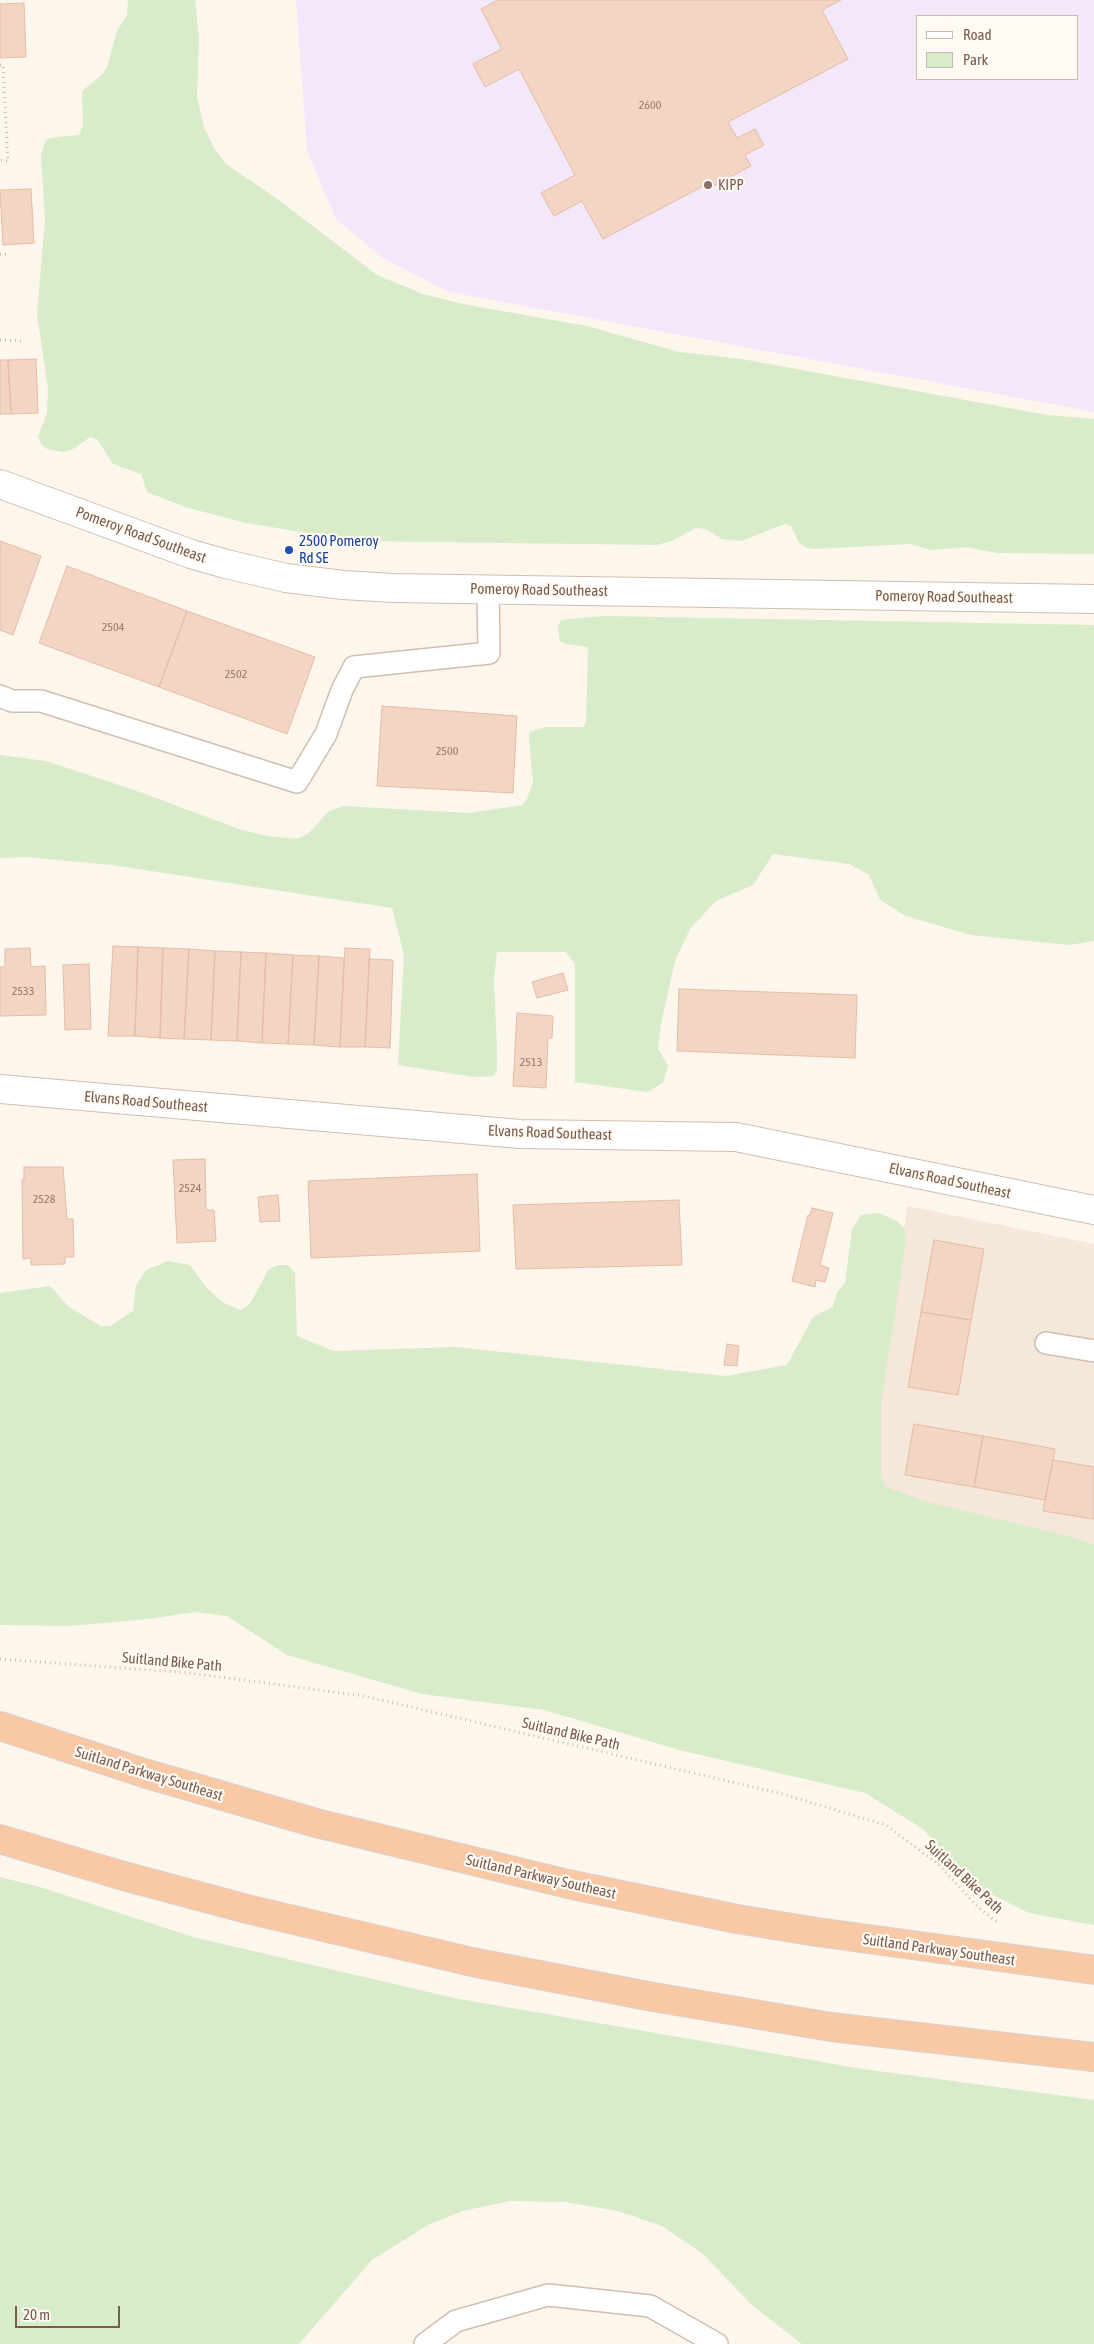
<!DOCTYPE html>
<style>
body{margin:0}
#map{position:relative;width:1094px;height:2344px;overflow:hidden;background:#fdf6ec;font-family:"Asap Condensed",sans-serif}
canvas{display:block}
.legend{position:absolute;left:916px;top:15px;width:162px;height:65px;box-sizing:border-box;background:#fffaf3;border:1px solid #cabbb1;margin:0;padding:6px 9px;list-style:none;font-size:15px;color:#7a5c4d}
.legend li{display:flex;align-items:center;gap:10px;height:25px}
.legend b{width:25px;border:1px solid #cabbb1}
.scale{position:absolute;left:15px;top:2306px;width:105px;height:22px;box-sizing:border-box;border:2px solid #7a5c4d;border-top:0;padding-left:6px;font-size:15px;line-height:18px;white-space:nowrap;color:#7a5c4d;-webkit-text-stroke:4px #fffaf3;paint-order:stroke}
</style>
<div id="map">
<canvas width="1094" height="2344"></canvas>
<ul class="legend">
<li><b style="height:6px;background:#fff"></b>Road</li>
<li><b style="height:14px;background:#d8ecc9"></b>Park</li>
</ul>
<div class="scale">20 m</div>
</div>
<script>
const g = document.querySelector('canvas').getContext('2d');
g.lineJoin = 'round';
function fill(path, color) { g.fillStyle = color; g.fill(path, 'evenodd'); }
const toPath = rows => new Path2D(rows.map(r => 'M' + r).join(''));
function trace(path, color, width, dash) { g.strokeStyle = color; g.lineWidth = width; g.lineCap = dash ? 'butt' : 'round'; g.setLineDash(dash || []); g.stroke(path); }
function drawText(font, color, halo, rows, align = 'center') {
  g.font = font + ' "Asap Condensed",sans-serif'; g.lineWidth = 4.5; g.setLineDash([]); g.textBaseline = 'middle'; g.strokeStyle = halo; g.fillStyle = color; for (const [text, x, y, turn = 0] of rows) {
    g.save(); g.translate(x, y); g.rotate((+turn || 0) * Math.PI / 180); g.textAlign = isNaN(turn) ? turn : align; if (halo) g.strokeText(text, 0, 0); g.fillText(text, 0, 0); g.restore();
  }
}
fill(toPath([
 [907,1206,1094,1244,1094,1554,865,1511]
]), '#f5e8da');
fill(toPath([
 [296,0,1094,0,1094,412,449,292,381,257,336,219,307,151],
 [918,16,1078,16,1078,79,918,79]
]), '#f3e8fa');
fill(toPath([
 [128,0,195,0,199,39,197,97,204,127,214,148,226,164,276,198,377,275,423,294,468,305,587,326,679,352,742,359,1047,415,1094,419,1094,554,997,553,966,547,931,550,911,544,812,549,805,547,799,543,791,526,785,524,741,541,722,539,706,529,696,528,671,541,657,545,353,541,242,522,185,507,147,492,141,474,113,464,97,439,90,437,73,449,63,452,47,449,41,444,38,437,47,413,48,389,37,314,45,219,41,156,45,142,49,138,79,135,83,125,82,91,102,75,107,67,117,31,127,15],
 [605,616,1094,625,1094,941,1069,945,971,935,906,916,880,900,869,875,849,864,773,854,753,885,716,901,690,929,675,961,661,1024,658,1048,668,1066,663,1083,647,1092,575,1082,575,964,566,952,497,952,494,979,497,1051,497,1070,494,1076,474,1077,398,1065,404,955,392,908,112,865,26,857,0,858,0,755,46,761,134,790,242,830,267,836,298,839,309,833,328,812,343,806,469,813,522,805,527,799,533,783,529,739,530,732,545,727,583,727,586,722,588,647,565,644,560,641,558,626,561,621,567,619],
 [879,1213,895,1220,905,1228,906,1242,881,1404,881,1474,884,1486,924,1501,1072,1537,1094,1545,1094,1925,1029,1913,973,1885,923,1829,865,1793,683,1751,544,1710,422,1694,287,1655,227,1616,196,1612,148,1619,70,1626,0,1625,0,1293,50,1286,69,1307,101,1326,110,1326,133,1311,136,1286,146,1270,168,1261,190,1265,205,1286,222,1302,240,1310,250,1304,268,1270,278,1265,288,1265,295,1273,297,1336,333,1351,456,1347,726,1376,787,1365,813,1317,833,1307,837,1292,845,1283,852,1229,861,1215],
 [0,1877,40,1887,193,1937,454,1998,863,2069,1094,2100,1094,2344,802,2344,753,2306,703,2254,662,2226,618,2211,565,2202,510,2201,462,2211,428,2225,372,2260,299,2344,0,2344]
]), '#d8ecc9');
const building = toPath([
 [498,0,841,0,822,10,848,59,728,122,737,138,755,129,764,145,745,155,751,166,713,186,711,182,603,239,582,201,554,216,541,193,575,175,519,69,485,87,473,64,502,49,481,9,498,0],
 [24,3,26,57,0,58,0,4,24,3],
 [31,189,34,243,3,245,0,190,31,189],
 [36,359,38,413,11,414,8,360,36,359],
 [0,360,8,360,11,414,0,414,0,360],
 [0,541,41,556,13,635,0,630,0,541],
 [67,566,187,611,159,687,39,643,67,566],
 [187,611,315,657,287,734,159,687,187,611],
 [382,706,517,716,513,793,377,786,382,706],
 [113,946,138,947,135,1036,108,1036,113,946],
 [138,947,163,948,160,1038,135,1036,138,947],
 [30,948,31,967,45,966,46,1015,0,1016,0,967,5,967,5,949,30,948],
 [163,948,189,949,184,1039,160,1038,163,948],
 [345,948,370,949,365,1047,340,1047,345,948],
 [189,949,215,951,211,1040,184,1039,189,949],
 [215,951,241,952,237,1041,211,1040,215,951],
 [241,952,266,953,262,1043,237,1041,241,952],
 [266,953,293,955,288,1044,262,1043,266,953],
 [293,955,319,956,314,1045,288,1044,293,955],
 [319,956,344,958,340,1047,314,1045,319,956],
 [369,959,393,960,390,1048,365,1047,369,959],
 [89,964,91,1029,65,1030,63,965,89,964],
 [563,973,568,990,537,998,532,982,563,973],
 [679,989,857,995,855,1058,677,1051,679,989],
 [517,1013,553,1016,552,1038,548,1038,546,1088,513,1086,517,1013],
 [205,1159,206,1210,214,1210,216,1241,177,1243,173,1160,205,1159],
 [24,1167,63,1167,67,1219,73,1219,74,1257,65,1257,65,1264,31,1265,31,1258,23,1259,22,1180,24,1179,24,1167],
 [477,1174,480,1251,311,1258,308,1181,477,1174],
 [278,1195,280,1221,260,1222,258,1197,278,1195],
 [679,1200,682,1265,516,1269,513,1205,679,1200],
 [812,1208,833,1213,820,1265,829,1268,825,1282,816,1280,815,1287,792,1281,808,1215,810,1216,812,1208],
 [934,1240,984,1249,971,1320,921,1312,934,1240],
 [921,1312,971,1320,958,1395,908,1387,921,1312],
 [727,1344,739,1346,737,1366,724,1365,727,1344],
 [914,1424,983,1436,974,1487,905,1475,914,1424],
 [983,1436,1055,1449,1045,1500,974,1487,983,1436],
 [1053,1460,1094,1467,1094,1519,1043,1511,1053,1460]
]);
fill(building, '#f3d5c3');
trace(building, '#e6bba3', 1);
const service = toPath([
 [0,696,12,701,41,701,297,782,326,734,342,690,354,667,489,653,488,589],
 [1046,1343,1094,1351],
 [425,2344,456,2321,548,2295,650,2306,717,2344]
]);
const minor = toPath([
 [0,484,191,554,226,564,286,578,343,585,393,588,1094,599],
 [0,1089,520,1134,736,1137,1094,1210]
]);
const trunk = toPath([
 [0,1726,144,1773,316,1823,568,1884,737,1919,817,1932,1094,1970],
 [0,1839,120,1875,247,1909,472,1962,653,1997,831,2027,1094,2057]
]);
trace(service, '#d1beb0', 24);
trace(minor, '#d1beb0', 30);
trace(trunk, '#dad1cd', 30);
trace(toPath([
 [0,65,3,65,8,161,0,160],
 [0,254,9,254],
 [0,340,24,341],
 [0,1659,190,1673,364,1696,783,1794,886,1825,939,1865,977,1906,999,1924]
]), '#d9b8a5', 3, [1, 4]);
trace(service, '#fff', 21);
trace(minor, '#fff', 28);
trace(trunk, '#f9c8a4', 28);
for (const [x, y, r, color] of [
 [708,185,5,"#8d6e63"],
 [289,550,5,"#1a4fb4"]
]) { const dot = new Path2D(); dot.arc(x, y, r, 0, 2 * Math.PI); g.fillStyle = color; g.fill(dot); trace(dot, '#fffaf3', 2); }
drawText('12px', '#987a6a', null, [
 ["2600",650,105],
 ["2504",113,627],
 ["2502",236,674],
 ["2500",447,751],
 ["2533",23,991],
 ["2513",531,1062],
 ["2524",190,1188],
 ["2528",44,1199]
]);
drawText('15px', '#785e54', '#fffaf3', [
 ["KIPP",718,185]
], 'left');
drawText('15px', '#7a5c4d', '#fffaf3', [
 ["Pomeroy Road Southeast",141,535,20],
 ["Pomeroy Road Southeast",539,590,1],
 ["Pomeroy Road Southeast",944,597,1],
 ["Elvans Road Southeast",146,1102,5],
 ["Elvans Road Southeast",550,1133,2],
 ["Elvans Road Southeast",950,1181,12],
 ["Suitland Bike Path",172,1662,5],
 ["Suitland Bike Path",571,1734,13],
 ["Suitland Parkway Southeast",149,1774,17],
 ["Suitland Parkway Southeast",541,1877,13],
 ["Suitland Bike Path",964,1877,43],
 ["Suitland Parkway Southeast",939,1950,8]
]);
drawText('15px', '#164399', '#fffaf3', [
 ["2500 Pomeroy",299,541],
 ["Rd SE",299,558]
], 'left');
</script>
